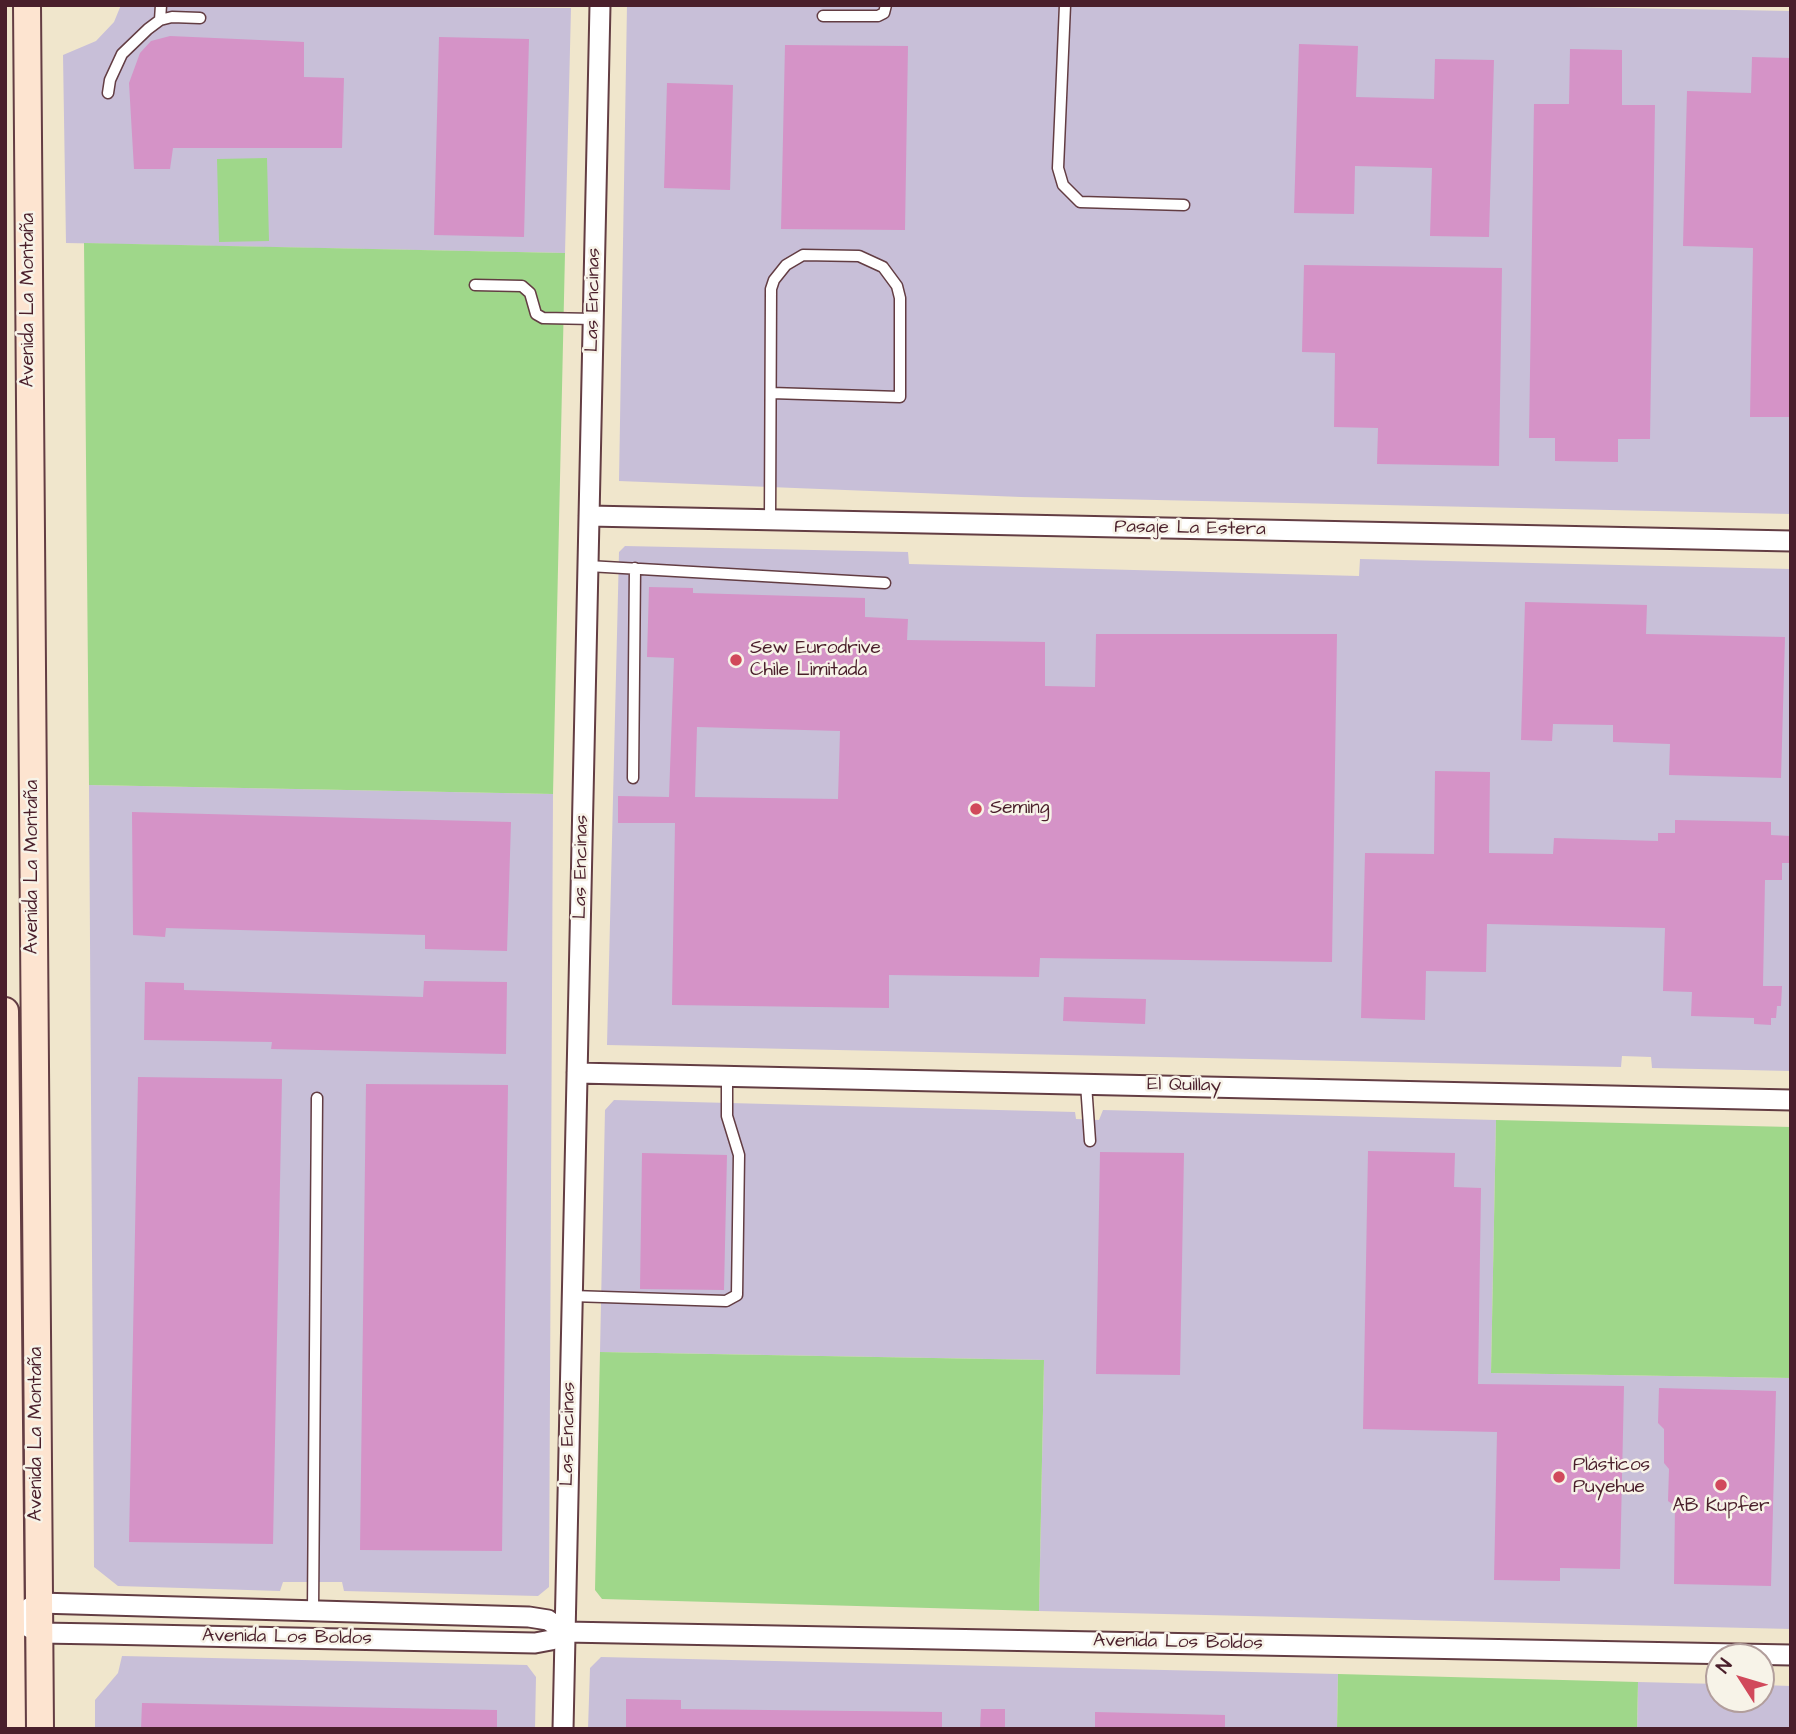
<!DOCTYPE html>
<meta charset="utf-8">
<style>
body{margin:0}
#map{position:relative;width:1796px;height:1734px;overflow:hidden;background:#f0e6cc;font-family:"Architects Daughter",sans-serif}
canvas{display:block}
.frame{position:absolute;inset:0;border:7px solid #4a1f2b;pointer-events:none}
.north{position:absolute;left:1705px;top:1643px;width:70px;height:70px;box-sizing:border-box;background:#f7f3e8;border:2px solid #b29e9c;border-radius:50%;rotate:307deg;font-size:19px;font-weight:700;line-height:28px;text-align:center;color:#4a1f2b}
.north::after{content:'';display:block;margin:auto;width:24px;height:32px;background:#d1495b;clip-path:polygon(50% 0,100% 100%,50% 72%,0 100%)}
</style>
<div id="map">
<canvas width="1796" height="1734"></canvas>
<div class="frame"></div>
<div class="north">N</div>
</div>
<script>
const g = document.querySelector('canvas').getContext('2d');
g.lineJoin = 'round';
function fill(path, color) { g.fillStyle = color; g.fill(path, 'evenodd'); }
const toPath = rows => new Path2D(rows.map(r => 'M' + r).join(''));
function trace(path, color, width, dash) { g.strokeStyle = color; g.lineWidth = width; g.lineCap = dash ? 'butt' : 'round'; g.setLineDash(dash || []); g.stroke(path); }
function drawText(font, color, halo, rows, align = 'center') {
  g.font = font + ' "Architects Daughter",sans-serif'; g.lineWidth = 5; g.setLineDash([]); g.textBaseline = 'middle'; g.strokeStyle = halo; g.fillStyle = color; for (const [text, x, y, turn = 0] of rows) {
    g.save(); g.translate(x, y); g.rotate((+turn || 0) * Math.PI / 180); g.textAlign = isNaN(turn) ? turn : align; if (halo) g.strokeText(text, 0, 0); g.fillText(text, 0, 0); g.restore();
  }
}
fill(toPath([
 [121,5,571,8,565,253,66,243,63,55,96,41,114,22],
 [627,5,1459,5,1791,11,1791,514,1021,497,619,481],
 [625,546,908,552,909,564,1359,576,1360,559,1791,569,1791,1071,1652,1068,1651,1057,1622,1056,1621,1067,607,1045,619,552],
 [89,785,553,794,549,1587,538,1596,344,1591,342,1582,283,1582,280,1591,118,1586,94,1567],
 [614,1100,1075,1112,1076,1119,1099,1120,1103,1110,1496,1120,1491,1373,1791,1378,1791,1629,1039,1611,1044,1360,600,1352,605,1110],
 [122,1656,527,1665,536,1677,535,1729,95,1729,95,1700,118,1673],
 [601,1657,1338,1674,1337,1729,588,1729,590,1668],
 [1638,1682,1719,1684,1719,1699,1761,1699,1761,1685,1791,1686,1791,1729,1637,1729]
]), '#c8bfd8');
fill(toPath([
 [267,158,269,241,219,242,217,159],
 [84,243,565,253,553,794,89,785],
 [1496,1120,1791,1127,1791,1378,1491,1373],
 [600,1352,1044,1360,1039,1611,602,1599,595,1590],
 [1338,1674,1638,1682,1637,1729,1337,1729]
]), '#9fd78a');
fill(toPath([
 [170,36,304,42,304,77,344,78,342,148,173,148,170,169,134,169,129,83,140,53,151,41],
 [439,37,529,39,524,237,434,235],
 [1299,44,1358,46,1356,97,1434,99,1435,59,1494,60,1489,237,1430,236,1432,168,1355,166,1354,214,1294,213],
 [785,45,908,46,905,230,781,229],
 [1570,49,1622,50,1622,105,1655,105,1650,439,1618,439,1618,462,1555,461,1555,438,1529,438,1534,104,1569,104],
 [1752,57,1791,58,1791,417,1750,417,1753,248,1683,246,1687,91,1751,93],
 [667,83,733,85,730,190,664,188],
 [1304,265,1502,268,1499,466,1377,464,1378,428,1334,427,1335,353,1302,352],
 [649,587,693,588,693,593,865,598,865,617,908,619,907,640,1045,642,1045,686,1095,687,1096,634,1337,634,1332,962,1040,958,1039,977,889,975,889,1008,672,1005,675,823,618,823,618,796,669,797,674,658,647,657],
 [697,727,840,731,838,799,695,797],
 [1525,602,1647,605,1646,634,1785,637,1781,778,1669,775,1670,744,1613,742,1613,725,1553,724,1552,741,1521,740],
 [1435,771,1490,772,1489,853,1553,854,1554,838,1658,841,1658,833,1675,833,1675,820,1771,822,1771,835,1791,836,1790,863,1782,863,1782,880,1765,880,1763,986,1782,986,1781,1006,1777,1006,1776,1018,1771,1018,1771,1025,1754,1024,1754,1018,1691,1016,1692,992,1663,991,1665,928,1487,924,1486,972,1426,971,1425,1020,1361,1018,1365,853,1434,854],
 [132,812,511,822,507,951,425,949,425,935,166,928,165,937,133,935],
 [424,981,507,982,506,1054,271,1049,272,1042,144,1040,145,982,184,983,184,990,423,997],
 [1064,997,1146,999,1145,1024,1063,1021],
 [138,1077,282,1079,273,1544,129,1542],
 [366,1084,508,1085,502,1551,360,1550],
 [1368,1151,1455,1153,1454,1187,1481,1188,1478,1384,1624,1386,1620,1569,1560,1568,1560,1581,1494,1580,1497,1432,1363,1429],
 [1100,1152,1184,1153,1180,1375,1096,1374],
 [642,1153,727,1155,724,1290,640,1289],
 [1659,1388,1776,1391,1771,1586,1674,1584,1675,1506,1668,1501,1669,1469,1664,1463,1664,1429,1658,1423],
 [626,1699,681,1700,681,1709,942,1712,942,1729,626,1729],
 [142,1703,497,1710,497,1729,141,1729],
 [981,1709,1005,1709,1005,1729,980,1729],
 [1095,1712,1225,1715,1225,1729,1095,1729]
]), '#d593c7');
const lane = toPath([
 [1065,5,1058,168,1063,185,1080,202,1184,205],
 [823,16,878,16,884,13,886,5],
 [160,20,161,5],
 [108,93,110,80,122,54,148,29,160,20,172,17,200,18],
 [475,285,522,286,530,293,536,314,543,318,594,319],
 [770,520,771,289,774,280,786,265,803,255,859,256,883,267,897,286,900,298,900,397,771,393],
 [588,566,885,583],
 [633,778,635,568],
 [1086,1084,1090,1141],
 [572,1296,726,1301,737,1295,739,1155,727,1116,727,1076],
 [313,1611,317,1098]
]);
const street = toPath([
 [589,516,1791,541],
 [577,1073,1791,1100],
 [29,1608,39,1603,529,1617,548,1620,565,1632],
 [11,1617,39,1633,101,1634,535,1643,551,1640,565,1632,1791,1655],
 [563,1729,600,5]
]);
const secondary = toPath([
 [27,5,40,1729],
 [5,1011,12,1729]
]);
trace(lane, '#633d43', 13);
trace(street, '#633d43', 23);
trace(secondary, '#633d43', 30);
trace(lane, '#fff', 10);
trace(street, '#fff', 19);
trace(secondary, '#fde4d0', 26);
for (const [x, y, r, color] of [
 [736,660,7,"#d1495b"],
 [976,809,7,"#d1495b"],
 [1559,1477,7,"#d1495b"],
 [1721,1485,7,"#d1495b"]
]) { const dot = new Path2D(); dot.arc(x, y, r, 0, 2 * Math.PI); g.fillStyle = color; g.fill(dot); trace(dot, '#f7f3e8', 2.5); }
drawText('19px', '#4a1f2b', '#f7f3e8', [
 ["Avenida La Montaña",29,300,-90],
 ["Las Encinas",594,300,-89],
 ["Pasaje La Estera",1190,529,1],
 ["Avenida La Montaña",33,867,-90],
 ["Las Encinas",582,867,-89],
 ["El Quillay",1184,1086,1],
 ["Avenida La Montaña",37,1434,-90],
 ["Las Encinas",569,1434,-89],
 ["Avenida Los Boldos",287,1638,1],
 ["Avenida Los Boldos",1178,1643,1]
]);
drawText('19px', '#4a1f2b', '#f7f3e8', [
 ["Sew Eurodrive",750,649],
 ["Chile Limitada",750,671],
 ["Seming",990,809],
 ["Plásticos",1573,1466],
 ["Puyehue",1573,1488],
 ["AB Kupfer",1721,1507,"center"]
], 'left');
</script>
